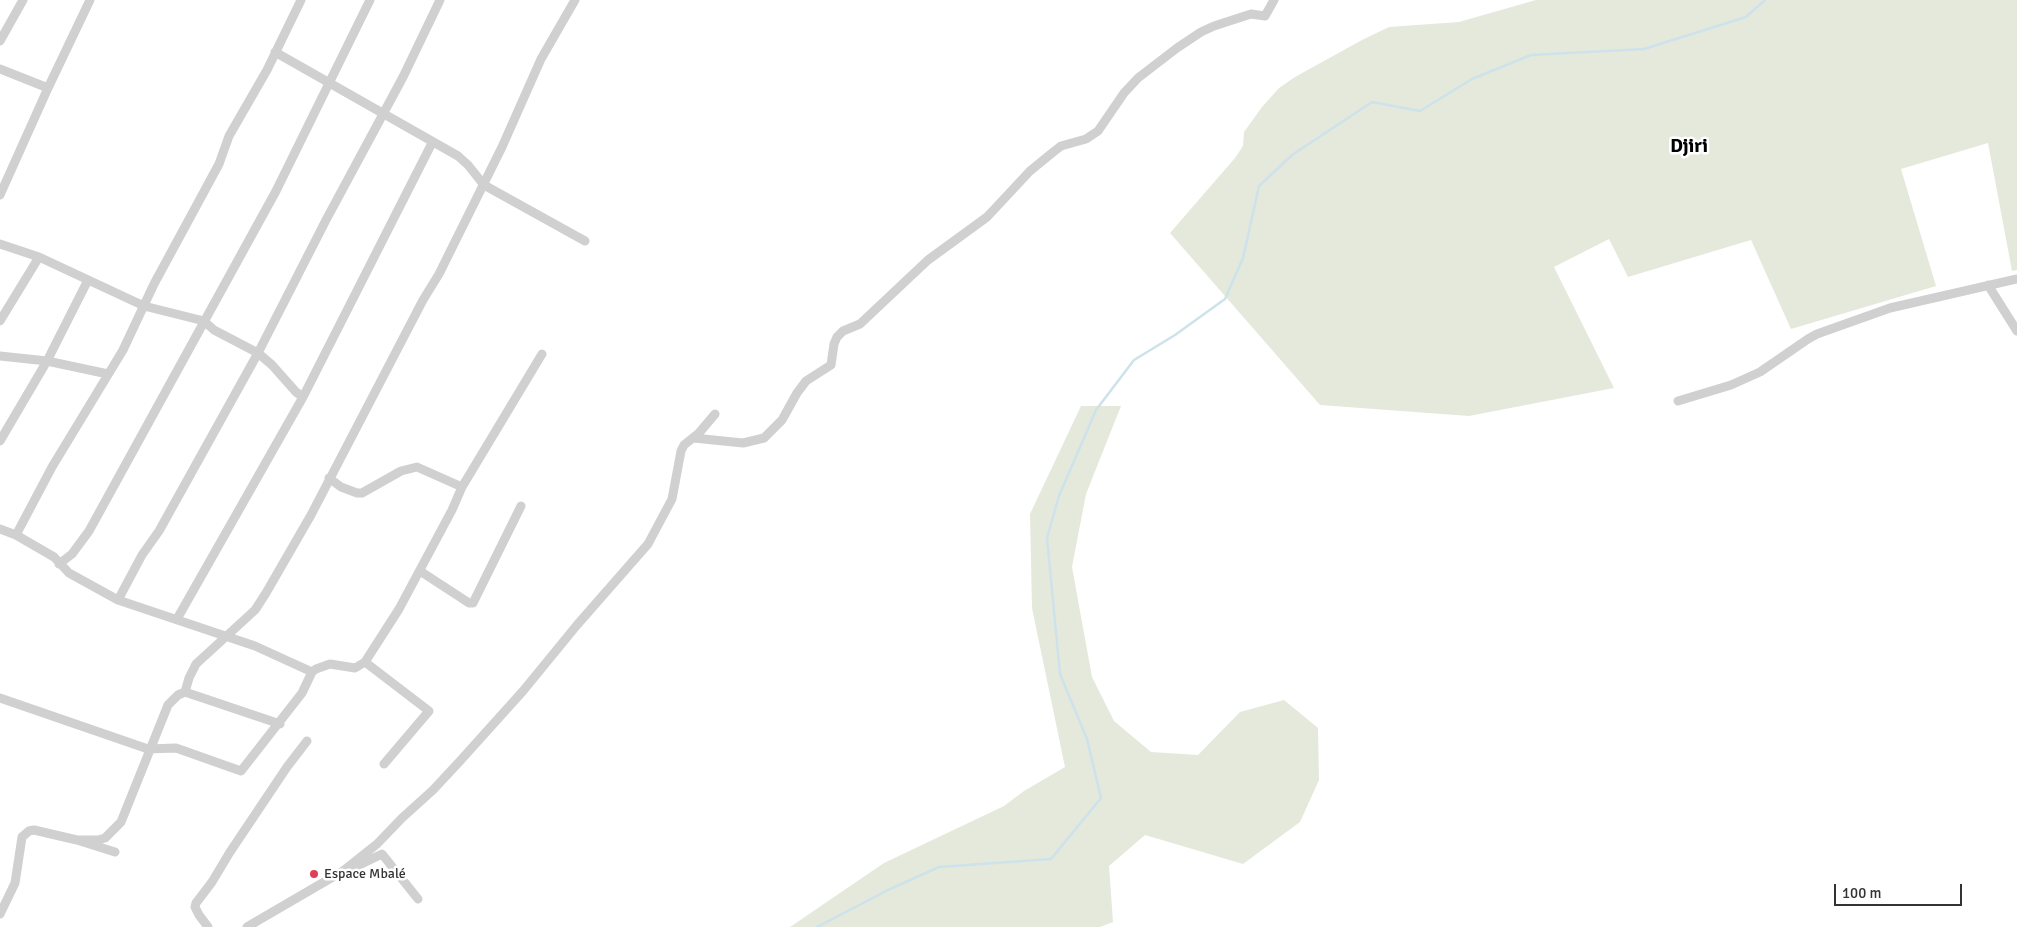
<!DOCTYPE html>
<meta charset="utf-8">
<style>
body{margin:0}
#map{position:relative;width:2017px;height:927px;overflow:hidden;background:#fff;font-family:Signika,sans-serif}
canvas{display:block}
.scale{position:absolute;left:1834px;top:884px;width:128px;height:22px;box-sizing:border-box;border:2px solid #333;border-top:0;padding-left:6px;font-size:15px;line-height:18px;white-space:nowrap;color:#333;-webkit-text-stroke:4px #fff;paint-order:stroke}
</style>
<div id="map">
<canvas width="2017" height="927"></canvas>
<div class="scale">100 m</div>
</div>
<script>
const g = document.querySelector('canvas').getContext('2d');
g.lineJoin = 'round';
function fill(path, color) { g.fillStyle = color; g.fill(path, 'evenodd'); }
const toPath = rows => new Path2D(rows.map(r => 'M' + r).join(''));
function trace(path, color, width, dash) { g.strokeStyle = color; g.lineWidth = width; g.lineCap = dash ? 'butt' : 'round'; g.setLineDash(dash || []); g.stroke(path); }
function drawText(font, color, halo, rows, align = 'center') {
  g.font = font + ' Signika,sans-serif'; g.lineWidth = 5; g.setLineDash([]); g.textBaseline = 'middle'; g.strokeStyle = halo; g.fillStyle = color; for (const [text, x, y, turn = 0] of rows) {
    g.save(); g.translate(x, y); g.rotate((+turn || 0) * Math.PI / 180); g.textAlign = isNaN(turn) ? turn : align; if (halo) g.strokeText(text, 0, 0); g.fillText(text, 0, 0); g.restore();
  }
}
fill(toPath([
 [1536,0,2017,0,2017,270,2012,271,1988,143,1901,169,1936,286,1791,329,1751,240,1628,277,1609,239,1554,267,1614,388,1469,416,1320,405,1170,233,1235,158,1243,146,1244,132,1262,107,1279,88,1295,77,1362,40,1389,27,1459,22],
 [1081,406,1121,406,1086,494,1072,567,1092,677,1114,721,1151,752,1198,755,1240,712,1284,700,1318,728,1319,780,1300,822,1243,864,1145,835,1109,866,1113,922,1100,927,790,927,884,863,1004,806,1024,791,1065,767,1032,608,1030,514]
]), '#e4e9dc');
trace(toPath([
 [817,927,888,890,939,867,1051,859,1101,798,1087,739,1060,674,1047,538,1059,496,1096,410,1134,360,1175,335,1225,299,1243,258,1259,186,1292,155,1372,102,1420,111,1472,79,1531,55,1644,49,1746,17,1765,0]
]), '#cde2eb', 2.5);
trace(toPath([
 [0,41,23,0],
 [275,52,458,156,468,165,484,185,585,241],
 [0,69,48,88],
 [0,195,48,88,90,0],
 [0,244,39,257,144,306,204,321,214,330,258,353,272,365,296,392,303,397],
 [1988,285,2017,331],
 [0,321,39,257],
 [0,356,47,361,108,374],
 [1678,401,1731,385,1760,372,1808,339,1817,334,1890,308,2017,279],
 [694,438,743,443,764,438,782,420,797,393,806,381,831,365,834,344,837,337,843,331,860,324,928,260,987,217,1030,171,1052,153,1061,146,1086,139,1098,131,1124,93,1138,78,1177,48,1201,32,1214,26,1251,14,1265,16,1274,0],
 [0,441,47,361,88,280],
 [329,478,341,487,357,493,362,493,401,471,417,467,462,487],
 [0,529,16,535,54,557,69,573,118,600,255,646,312,672,316,669,330,664,355,668,365,662,399,609,452,510,462,487,542,354],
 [16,535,52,467,123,350,154,284,219,164,229,136,267,70,301,0],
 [59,564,72,554,89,531,276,191,370,0],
 [420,571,469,603,473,603,521,506],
 [118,600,142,555,159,531,258,353,326,220,403,77,440,0],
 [177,619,303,397,432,143],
 [365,662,429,711,384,764],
 [185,692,189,678,196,664,255,610,266,593,311,515,423,300,439,274,502,147,541,59,575,0],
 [0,698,148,749,176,748,241,771,302,693,312,672],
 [77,840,98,840,105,838,121,822,168,705,178,695,185,692,280,724],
 [349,870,382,854,418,899],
 [0,914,15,883,22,837,29,831,34,830,77,840,115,852],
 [208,927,199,915,195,907,196,903,212,882,230,852,287,767,307,741],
 [247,927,343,871,377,844,402,818,433,790,460,761,523,691,577,625,648,544,672,499,681,451,684,445,699,433,715,414]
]), '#d0d0d0', 9);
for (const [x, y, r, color] of [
 [314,874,5,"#e03f56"]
]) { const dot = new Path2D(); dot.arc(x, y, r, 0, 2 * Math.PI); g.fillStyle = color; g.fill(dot); trace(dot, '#fff', 2); }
drawText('14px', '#333', '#fff', [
 ["Espace Mbalé",324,874]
], 'left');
drawText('bold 19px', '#000', '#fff', [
 ["Djiri",1689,147]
]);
</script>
